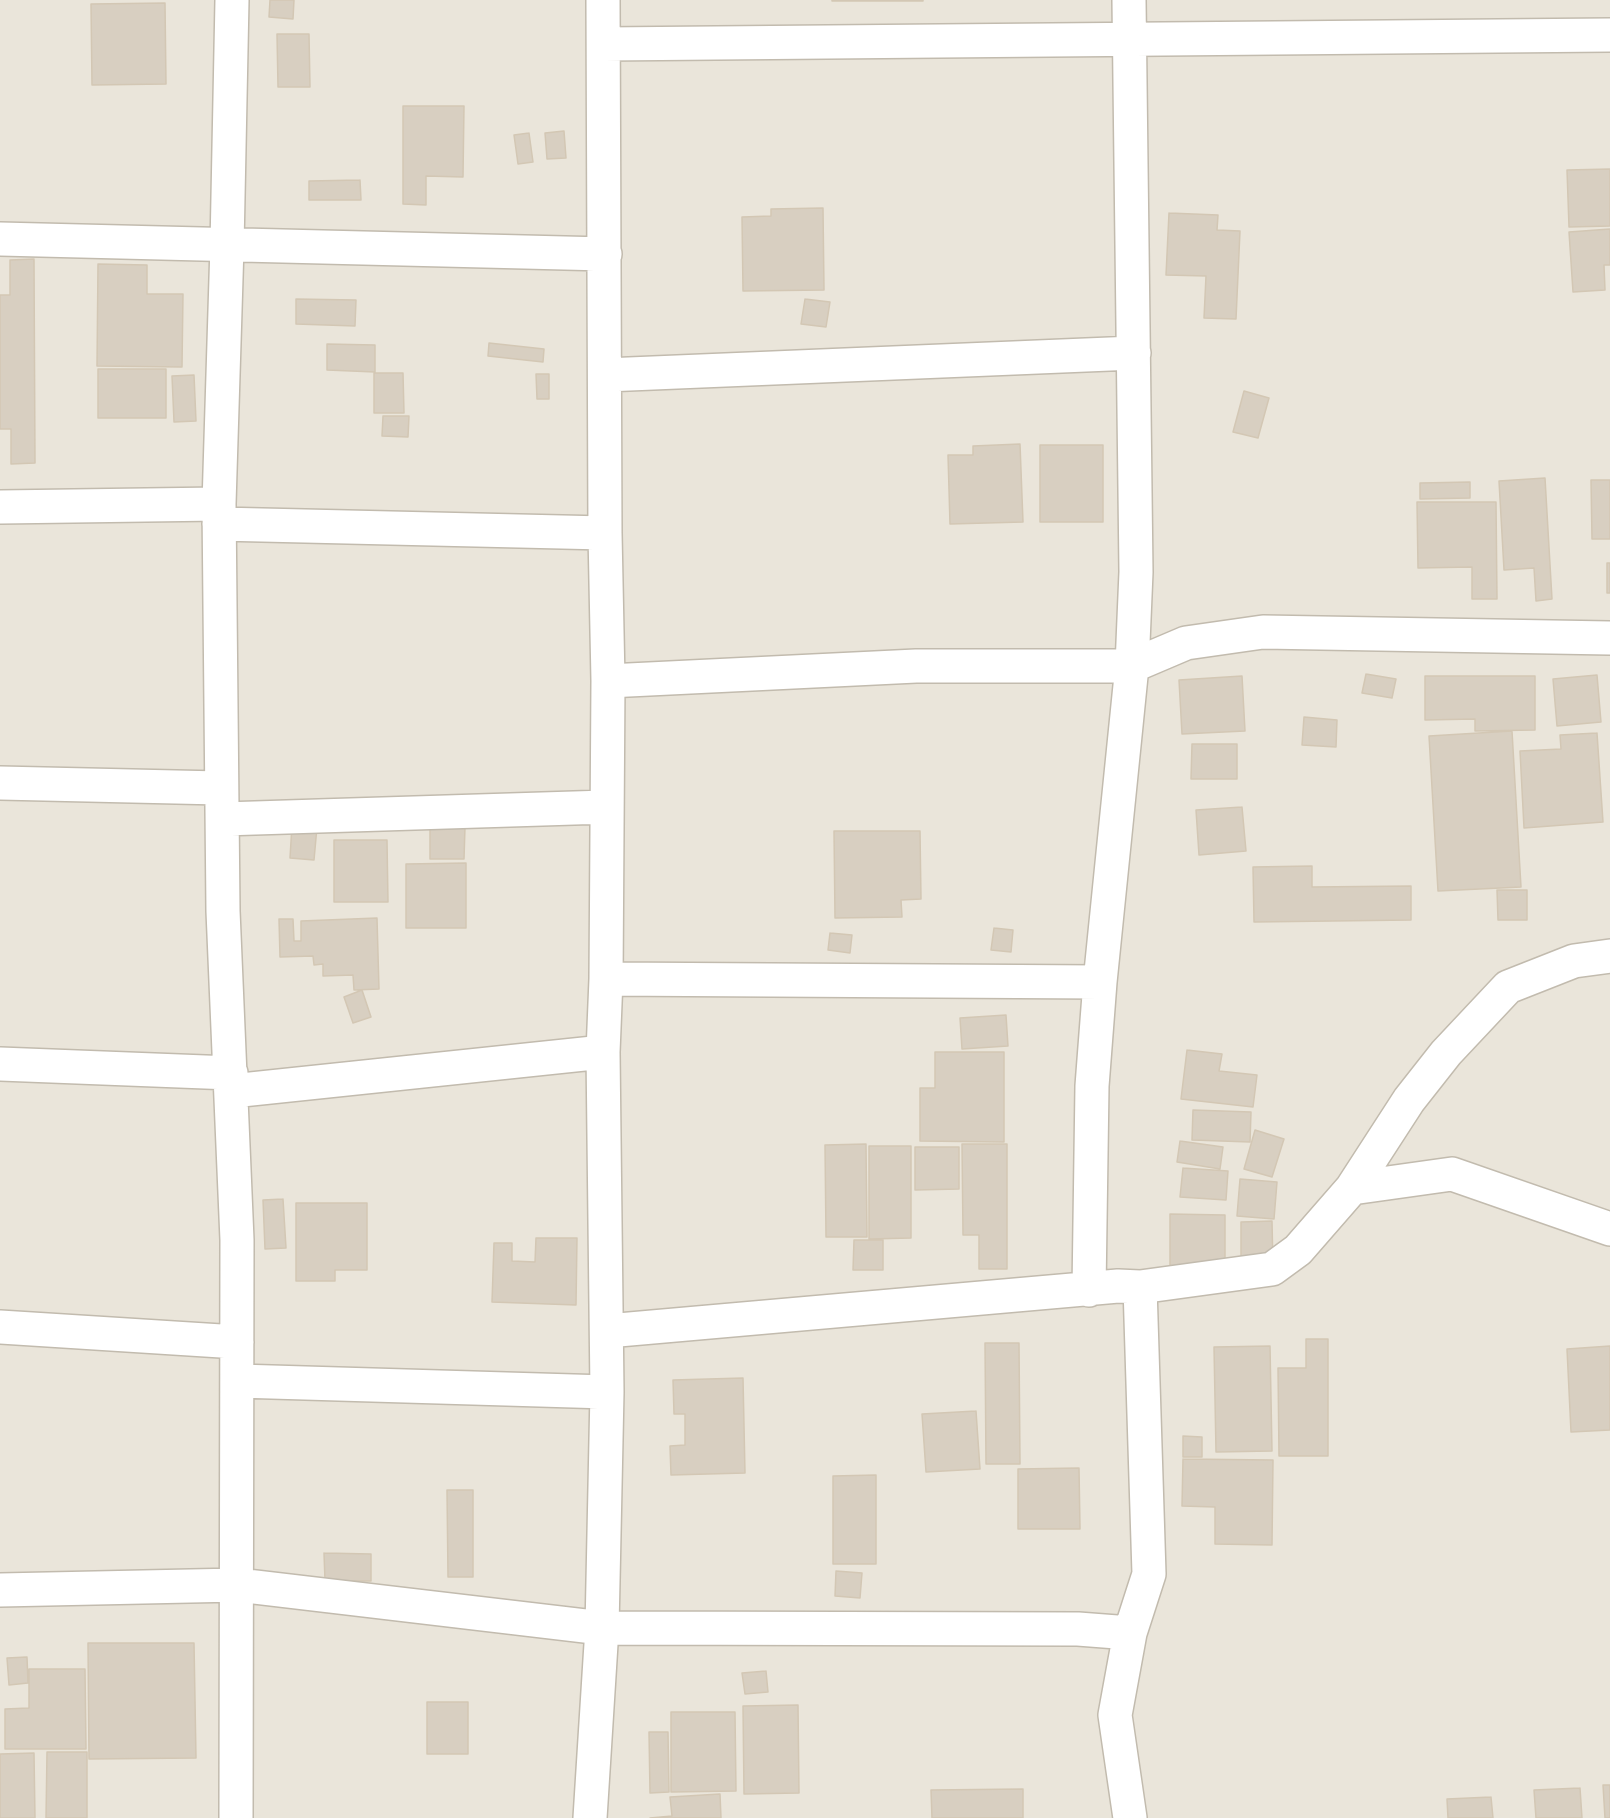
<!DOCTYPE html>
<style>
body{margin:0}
canvas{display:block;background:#f6f3ec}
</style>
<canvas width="1610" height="1818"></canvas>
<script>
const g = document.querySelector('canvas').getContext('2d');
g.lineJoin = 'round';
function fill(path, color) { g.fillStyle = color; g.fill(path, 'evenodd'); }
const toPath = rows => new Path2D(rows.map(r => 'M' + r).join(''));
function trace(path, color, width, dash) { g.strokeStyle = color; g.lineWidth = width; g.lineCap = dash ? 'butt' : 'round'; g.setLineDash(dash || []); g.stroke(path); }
fill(toPath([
 [0,0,1610,0,1610,1818,0,1818]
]), '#eae5da');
const building = toPath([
 [270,0,294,0,293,19,269,17,270,0],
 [832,0,923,0,923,1,832,1,832,0],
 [165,3,166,84,92,85,91,4,165,3],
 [277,34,309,34,310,87,278,87,277,34],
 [403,106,464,106,463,177,426,176,426,205,403,204,403,106],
 [564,131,566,158,547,159,545,133,564,131],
 [529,133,533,162,518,164,514,135,529,133],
 [1610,169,1610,226,1569,227,1567,170,1610,169],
 [360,180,361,200,309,200,309,181,360,180],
 [823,208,824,290,743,291,742,217,771,216,771,209,823,208],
 [1169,213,1218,215,1217,230,1240,231,1236,319,1204,318,1206,276,1166,275,1169,213],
 [1610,229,1610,265,1604,265,1605,290,1573,292,1569,232,1610,229],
 [34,259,35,463,11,464,11,429,0,429,0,295,10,295,10,260,34,259],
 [98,264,147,265,147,294,183,294,182,367,97,366,98,264],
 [296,299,356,300,355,326,296,324,296,299],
 [805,299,830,302,826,327,801,324,805,299],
 [489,343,544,349,543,362,488,356,489,343],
 [327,344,375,345,375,372,327,370,327,344],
 [98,369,166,369,166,418,98,418,98,369],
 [374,373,403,373,404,413,374,413,374,373],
 [536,374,549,374,549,399,537,399,536,374],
 [194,375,196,421,174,422,172,376,194,375],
 [1244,391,1269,398,1258,438,1233,432,1244,391],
 [383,416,409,416,408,437,382,436,383,416],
 [1020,444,1023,522,950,524,948,455,973,455,973,446,1020,444],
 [1040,445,1103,445,1103,522,1040,522,1040,445],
 [1545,478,1552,599,1536,601,1534,568,1504,570,1499,481,1545,478],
 [1591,480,1610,480,1610,539,1592,539,1591,480],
 [1470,482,1470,498,1420,499,1420,483,1470,482],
 [1417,502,1496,502,1497,599,1472,599,1472,567,1418,568,1417,502],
 [1607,563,1610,563,1610,593,1607,593,1607,563],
 [1366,674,1396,679,1392,698,1362,693,1366,674],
 [1597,675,1601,722,1557,726,1553,679,1597,675],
 [1242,676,1245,731,1182,734,1179,680,1242,676],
 [1425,676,1535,676,1535,730,1475,731,1475,719,1425,720,1425,676],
 [1304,717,1337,720,1336,747,1302,745,1304,717],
 [1512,731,1521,887,1438,891,1429,736,1512,731],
 [1597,733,1603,822,1524,828,1520,751,1561,749,1560,735,1597,733],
 [1192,744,1237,744,1237,779,1191,779,1192,744],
 [1242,807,1246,851,1199,855,1196,810,1242,807],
 [292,825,317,827,314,860,290,858,292,825],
 [430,827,465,827,464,859,430,859,430,827],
 [834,831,920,831,921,899,901,900,902,917,835,918,834,831],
 [334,840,387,840,388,902,334,902,334,840],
 [466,863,466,928,406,928,406,864,466,863],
 [1312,866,1312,887,1411,886,1411,920,1254,922,1253,867,1312,866],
 [1497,890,1527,890,1527,920,1498,920,1497,890],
 [377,918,379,989,354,990,353,975,323,976,323,964,314,965,313,956,280,957,279,919,293,919,294,941,301,941,301,921,377,918],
 [994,928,1013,930,1011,952,991,950,994,928],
 [830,933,852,935,850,953,828,950,830,933],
 [362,990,371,1017,353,1023,344,997,362,990],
 [1006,1015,1008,1046,962,1049,960,1018,1006,1015],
 [1187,1050,1222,1054,1219,1071,1257,1075,1253,1107,1181,1099,1187,1050],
 [935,1052,1004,1052,1004,1142,920,1141,920,1088,935,1088,935,1052],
 [1193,1110,1251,1112,1250,1142,1192,1140,1193,1110],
 [1255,1130,1284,1139,1272,1177,1244,1169,1255,1130],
 [1180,1141,1223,1147,1220,1169,1177,1162,1180,1141],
 [866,1144,867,1237,826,1237,825,1145,866,1144],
 [962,1144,1007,1144,1007,1269,979,1269,979,1235,963,1235,962,1144],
 [869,1146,911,1146,911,1238,869,1239,869,1146],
 [915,1147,959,1147,959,1189,915,1190,915,1147],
 [1183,1168,1228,1171,1226,1200,1180,1197,1183,1168],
 [1240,1179,1277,1182,1274,1219,1237,1216,1240,1179],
 [283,1199,286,1248,265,1249,263,1200,283,1199],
 [296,1203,367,1203,367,1270,335,1270,335,1281,296,1281,296,1203],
 [1170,1214,1225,1215,1225,1267,1170,1267,1170,1214],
 [1272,1221,1273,1267,1241,1267,1241,1222,1272,1221],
 [536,1238,577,1238,576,1305,492,1302,494,1243,512,1243,512,1261,535,1262,536,1238],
 [854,1240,883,1240,883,1270,853,1270,854,1240],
 [1306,1339,1328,1339,1328,1456,1279,1456,1278,1368,1306,1368,1306,1339],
 [985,1343,1019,1343,1020,1464,986,1464,985,1343],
 [1270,1346,1272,1451,1216,1452,1214,1347,1270,1346],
 [1610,1346,1610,1430,1571,1432,1567,1349,1610,1346],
 [743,1378,745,1473,671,1475,670,1446,685,1445,685,1414,674,1414,673,1380,743,1378],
 [976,1411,980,1469,926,1472,922,1414,976,1411],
 [1183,1436,1202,1437,1202,1457,1183,1457,1183,1436],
 [1183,1459,1273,1460,1272,1545,1215,1544,1215,1507,1182,1506,1183,1459],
 [1079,1468,1080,1529,1018,1529,1018,1469,1079,1468],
 [876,1475,876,1564,833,1564,833,1476,876,1475],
 [447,1490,473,1490,473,1577,448,1577,447,1490],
 [324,1553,371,1554,371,1581,325,1581,324,1553],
 [836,1571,862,1573,860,1598,835,1596,836,1571],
 [88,1643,194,1643,196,1758,89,1759,88,1643],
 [27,1657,28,1683,9,1685,7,1658,27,1657],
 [29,1669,85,1669,86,1749,5,1749,5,1709,29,1708,29,1669],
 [766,1671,768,1692,745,1694,742,1673,766,1671],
 [427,1702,468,1702,468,1754,427,1754,427,1702],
 [798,1705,799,1793,744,1794,743,1706,798,1705],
 [671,1712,735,1712,736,1791,671,1792,671,1712],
 [649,1732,668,1732,669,1792,650,1793,649,1732],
 [47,1752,87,1752,87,1818,46,1818,47,1752],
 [34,1753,35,1818,0,1818,0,1754,34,1753],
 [1603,1785,1610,1785,1610,1818,1605,1818,1603,1785],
 [1580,1788,1582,1818,1536,1818,1534,1790,1580,1788],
 [1023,1789,1023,1818,932,1818,931,1790,1023,1789],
 [720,1794,721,1818,650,1818,672,1816,670,1797,720,1794],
 [1491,1797,1493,1818,1448,1818,1447,1799,1491,1797]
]);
fill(building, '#d8cfc1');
trace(building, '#d3c7b4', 1.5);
const street = toPath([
 [232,0,227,246,219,504,223,911,237,1240,236,1818],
 [604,44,1610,35],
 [0,239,605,254],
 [605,375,1134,353],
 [0,507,219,504],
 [219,524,605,533],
 [608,681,916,666,1132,666,1136,572,1129,0],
 [0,783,220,788],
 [223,819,606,807],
 [606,979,1100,982],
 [0,1064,231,1073],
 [232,1091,603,1052],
 [1352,1188,1409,1100,1446,1053,1508,987,1574,961,1610,956],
 [1089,1290,1092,1086,1100,982,1132,666,1186,643,1263,632,1610,638],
 [0,1327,237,1342],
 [607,1331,1118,1286,1140,1287,1272,1269,1298,1250,1352,1188,1452,1174,1610,1229],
 [238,1381,607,1392],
 [0,1590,238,1585,602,1628,1078,1629,1130,1633],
 [590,1818,602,1628,607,1392,603,1052,606,979,608,681,605,533,603,0],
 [1130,1818,1115,1715,1130,1633,1149,1574,1140,1287]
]);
trace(street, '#c2bbae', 36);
trace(street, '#fff', 33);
</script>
